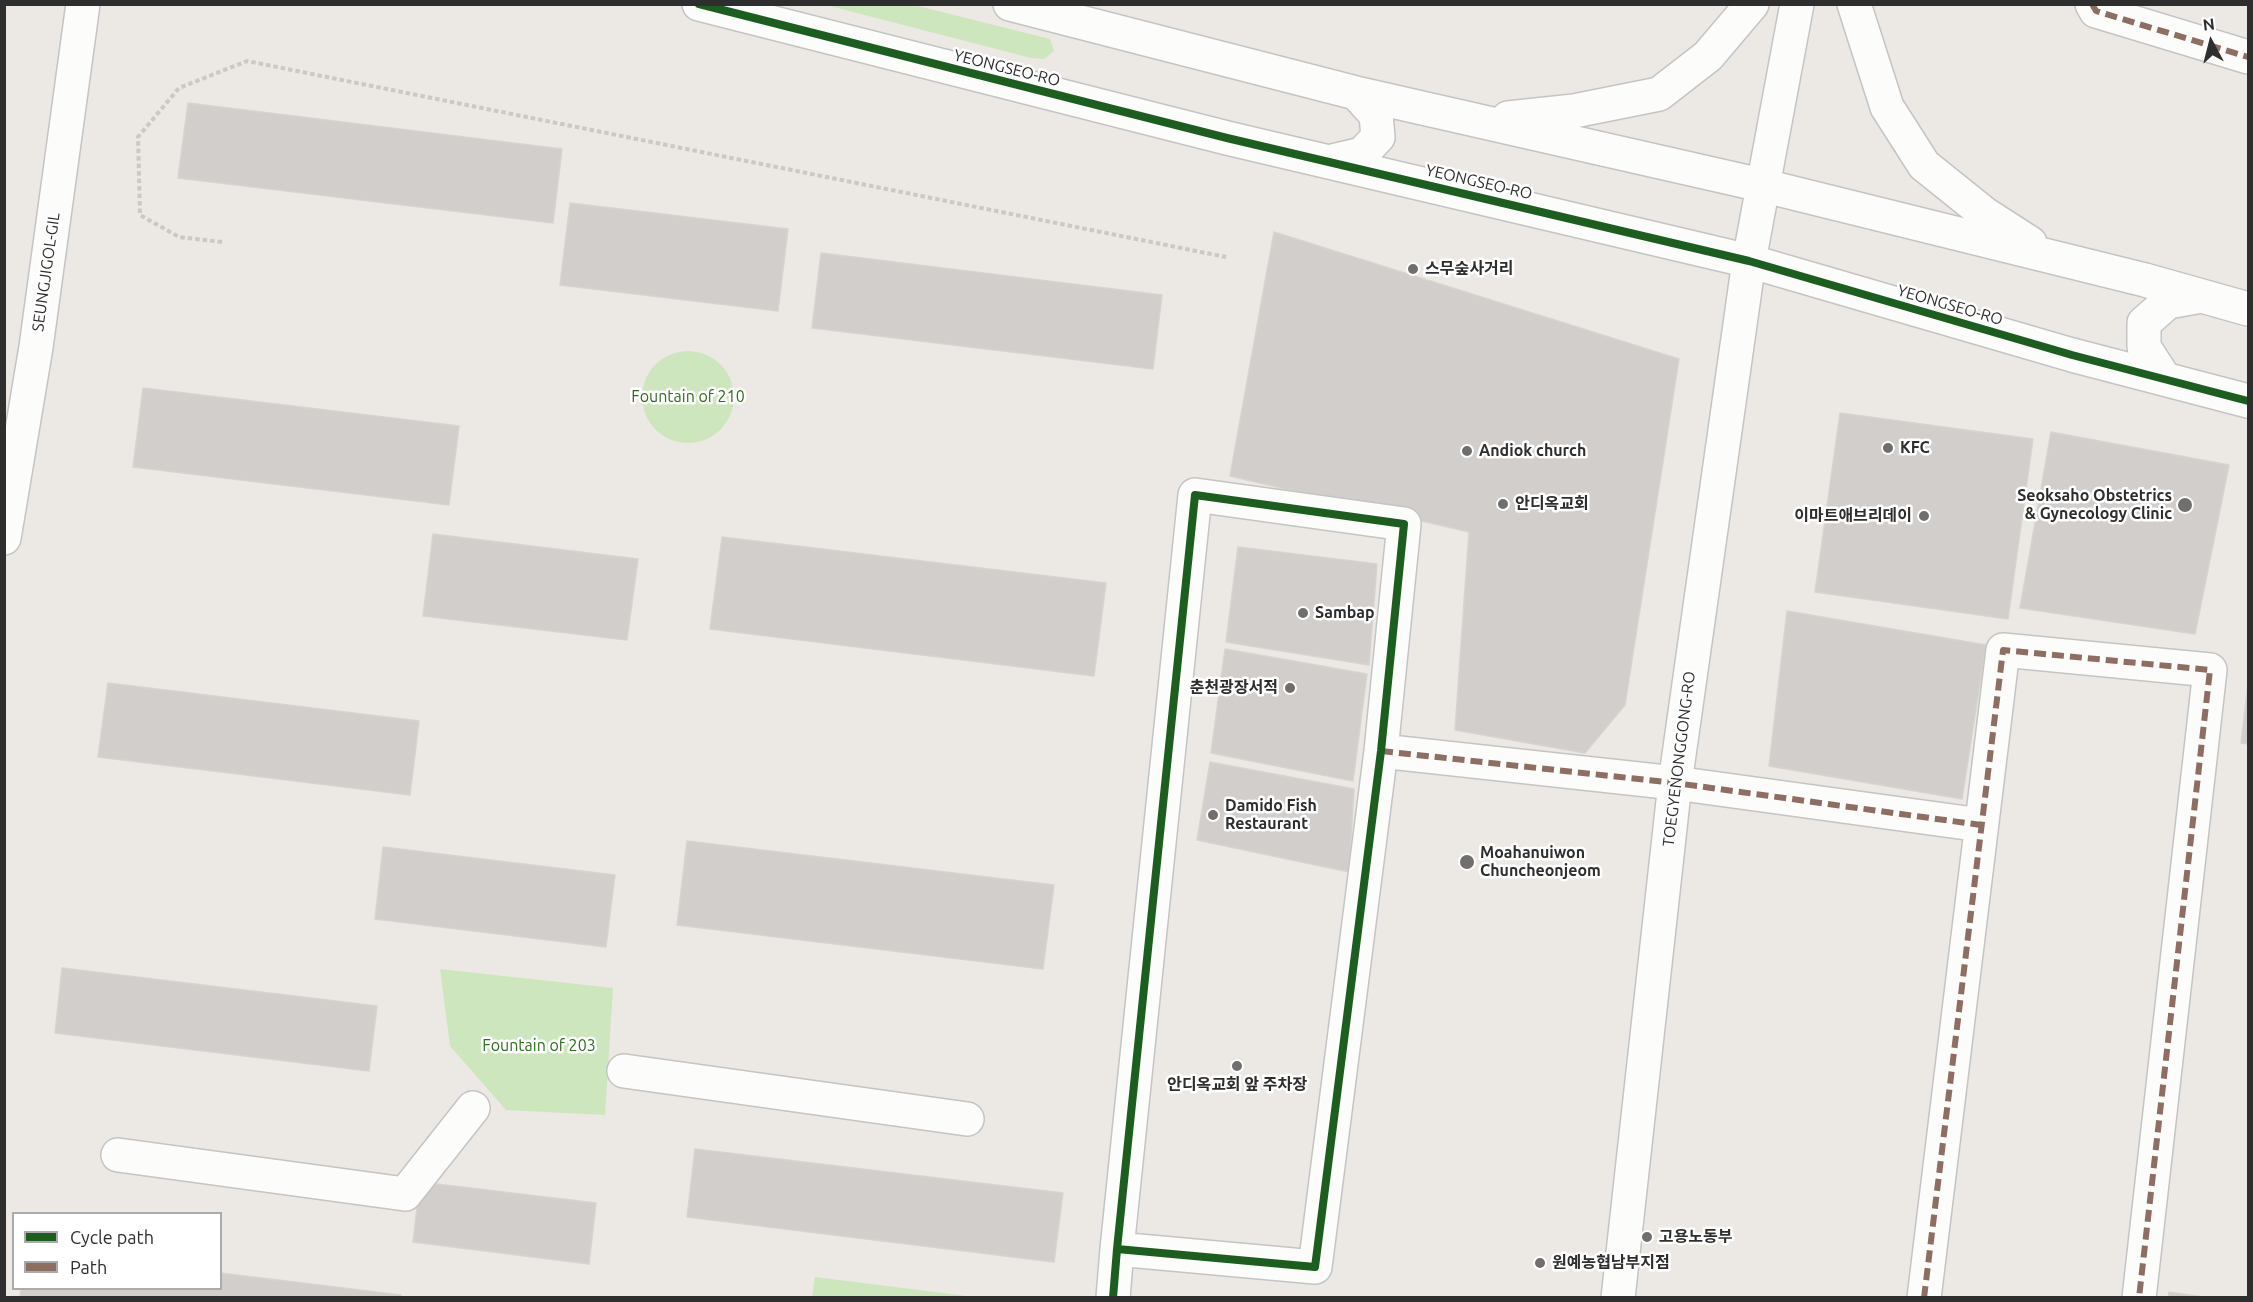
<!DOCTYPE html>
<meta charset="utf-8">
<style>
body{margin:0}
#map{position:relative;width:2253px;height:1302px;overflow:hidden;background:#ece8e4;font-family:Ubuntu,sans-serif}
canvas{display:block}
.frame{position:absolute;inset:0;border:6px solid #2e2e2e;pointer-events:none}
.legend{position:absolute;left:12px;top:1212px;width:210px;height:78px;box-sizing:border-box;background:#fff;border:2px solid #ababab;margin:0;padding:8px 10px;list-style:none;font-size:18px;color:#2e2e2e}
.legend li{display:flex;align-items:center;gap:12px;height:30px}
.legend b{width:30px;border:2px solid #ababab}
.north{position:absolute;left:2181px;top:12px;width:60px;height:60px;-webkit-text-stroke:4px #fff;paint-order:stroke;rotate:353deg;font-size:16px;font-weight:700;line-height:24px;text-align:center;color:#2e2e2e}
.north::after{content:'';display:block;margin:auto;width:21px;height:27px;background:#2e2e2e;clip-path:polygon(50% 0,100% 100%,50% 72%,0 100%)}
</style>
<div id="map">
<canvas width="2253" height="1302"></canvas>
<div class="frame"></div>
<ul class="legend">
<li><b style="height:8px;background:#1b5e20"></b>Cycle path</li>
<li><b style="height:8px;background:#8d6e63"></b>Path</li>
</ul>
<div class="north">N</div>
</div>
<script>
const g = document.querySelector('canvas').getContext('2d');
g.lineJoin = 'round';
function fill(path, color) { g.fillStyle = color; g.fill(path, 'evenodd'); }
const toPath = rows => new Path2D(rows.map(r => 'M' + r).join(''));
function trace(path, color, width, dash) { g.strokeStyle = color; g.lineWidth = width; g.lineCap = dash ? 'butt' : 'round'; g.setLineDash(dash || []); g.stroke(path); }
function drawText(font, color, halo, rows, align = 'center') {
  g.font = font + ' Ubuntu,"Noto Sans KR",sans-serif'; g.lineWidth = 5; g.setLineDash([]); g.textBaseline = 'middle'; g.strokeStyle = halo; g.fillStyle = color; for (const [text, x, y, turn = 0] of rows) {
    g.save(); g.translate(x, y); g.rotate((+turn || 0) * Math.PI / 180); g.textAlign = isNaN(turn) ? turn : align; if (halo) g.strokeText(text, 0, 0); g.fillText(text, 0, 0); g.restore();
  }
}
fill(toPath([
 [826,5,914,5,1050,39,1054,51,1044,59,1031,58],
 '642 397a46 46 0 1 1 92 0a46 46 0 1 1-92 0Z',
 [440,969,613,988,605,1115,506,1110,450,1046],
 [815,1277,975,1297,812,1297]
]), '#cee6be');
const building = toPath([
 [188,103,562,149,553,223,178,178,188,103],
 [570,203,788,229,778,311,560,285,570,203],
 [1274,232,1679,359,1625,705,1585,753,1455,730,1469,532,1230,476,1274,232],
 [821,253,1162,295,1153,369,812,328,821,253],
 [143,388,459,426,449,505,133,467,143,388],
 [1840,413,2033,439,2008,619,1815,592,1840,413],
 [2051,432,2229,465,2195,634,2020,608,2051,432],
 [433,534,638,559,627,640,423,616,433,534],
 [722,537,1106,583,1094,676,710,629,722,537],
 [1238,547,1377,564,1369,665,1226,642,1238,547],
 [1787,611,1986,645,1962,799,1769,766,1787,611],
 [1225,649,1367,674,1353,781,1211,753,1225,649],
 [108,683,419,721,410,795,98,757,108,683],
 [2248,684,2248,744,2241,743,2248,684],
 [1210,762,1354,789,1349,872,1197,840,1210,762],
 [687,841,1054,885,1043,969,677,925,687,841],
 [383,847,615,875,606,947,375,919,383,847],
 [62,968,377,1006,369,1071,55,1033,62,968],
 [695,1149,1063,1193,1054,1262,687,1217,695,1149],
 [420,1182,596,1203,589,1264,413,1242,420,1182],
 [220,1273,401,1295,400,1298,20,1298,21,1288,220,1288,220,1273],
 [2169,1292,2210,1298,2168,1298,2169,1292]
]);
fill(building, '#d1cecb');
trace(building, '#d7d4d0', 1.5);
const street = toPath([
 [2092,4,2096,11,2248,57],
 [4,538,36,347,83,4],
 [1381,751,1675,783,1981,825],
 [624,1071,967,1119],
 [118,1155,405,1194,473,1108],
 [1113,1298,1117,1249,1195,495,1404,524,1381,751,1315,1267,1117,1249],
 [1924,1298,2003,650,2210,670,2139,1298]
]);
const secondary = toPath([
 [699,4,1227,138,1749,261,2072,355,2248,401],
 [1010,4,1356,93,1761,185,2145,280,2248,309],
 [1854,4,1887,107,1924,165,1985,214,2030,243],
 [1508,118,1574,111,1659,94,1708,56,1752,4],
 [1332,161,1362,154,1378,137,1376,115,1356,93],
 [2164,378,2144,347,2144,323,2168,302,2202,296],
 [1618,1298,1675,783,1749,261,1797,4]
]);
trace(street, '#c5c4c5', 36);
trace(secondary, '#c5c4c5', 36);
trace(toPath([
 [222,242,179,237,140,215,138,137,179,88,247,61,1226,257]
]), '#c9c9c8', 4, [4.5, 3]);
trace(street, '#fcfcfb', 33);
trace(secondary, '#fcfcfb', 33);
trace(toPath([
 [2092,4,2096,11,2248,57],
 [1381,751,1675,783,1981,825],
 [1924,1298,2003,650,2210,670,2139,1298]
]), '#8d6e63', 6, [12, 6]);
trace(toPath([
 [699,4,1227,138,1749,261,2072,355,2248,401],
 [1113,1298,1117,1249,1195,495,1404,524,1381,751,1315,1267,1117,1249]
]), '#1b5e20', 8);
for (const [x, y, r, color] of [
 [1413,269,6,"#706f6e"],
 [1888,448,6,"#706f6e"],
 [1467,451,6,"#706f6e"],
 [1503,504,6,"#706f6e"],
 [2185,505,8,"#706f6e"],
 [1924,516,6,"#706f6e"],
 [1303,613,6,"#706f6e"],
 [1290,688,6,"#706f6e"],
 [1213,815,6,"#706f6e"],
 [1467,862,8,"#706f6e"],
 [1237,1066,6,"#706f6e"],
 [1647,1237,6,"#706f6e"],
 [1540,1263,6,"#706f6e"]
]) { const dot = new Path2D(); dot.arc(x, y, r, 0, 2 * Math.PI); g.fillStyle = color; g.fill(dot); trace(dot, '#fff', 2); }
drawText('16px', '#2e2e2e', '#fff', [
 ["YEONGSEO-RO",1007,68,14],
 ["YEONGSEO-RO",1479,182,13],
 ["SEUNGJIGOL-GIL",46,272,-82],
 ["YEONGSEO-RO",1950,305,16],
 ["TOEGYENONGGONG-RO",1679,759,-83]
]);
drawText('bold 16px', '#2e2e2e', '#fff', [
 ["스무숲사거리",1425,269],
 ["KFC",1900,448],
 ["Andiok church",1479,451],
 ["Seoksaho Obstetrics",2172,496,"right"],
 ["& Gynecology Clinic",2172,514,"right"],
 ["안디옥교회",1515,504],
 ["이마트애브리데이",1912,516,"right"],
 ["Sambap",1315,613],
 ["춘천광장서적",1278,688,"right"],
 ["Damido Fish",1225,806],
 ["Restaurant",1225,824],
 ["Moahanuiwon",1480,853],
 ["Chuncheonjeom",1480,871],
 ["안디옥교회 앞 주차장",1237,1085,"center"],
 ["고용노동부",1659,1237],
 ["원예농협남부지점",1552,1263]
], 'left');
drawText('16px', '#2c6e1b', '#fff', [
 ["Fountain of 210",688,397],
 ["Fountain of 203",539,1046]
]);
</script>
